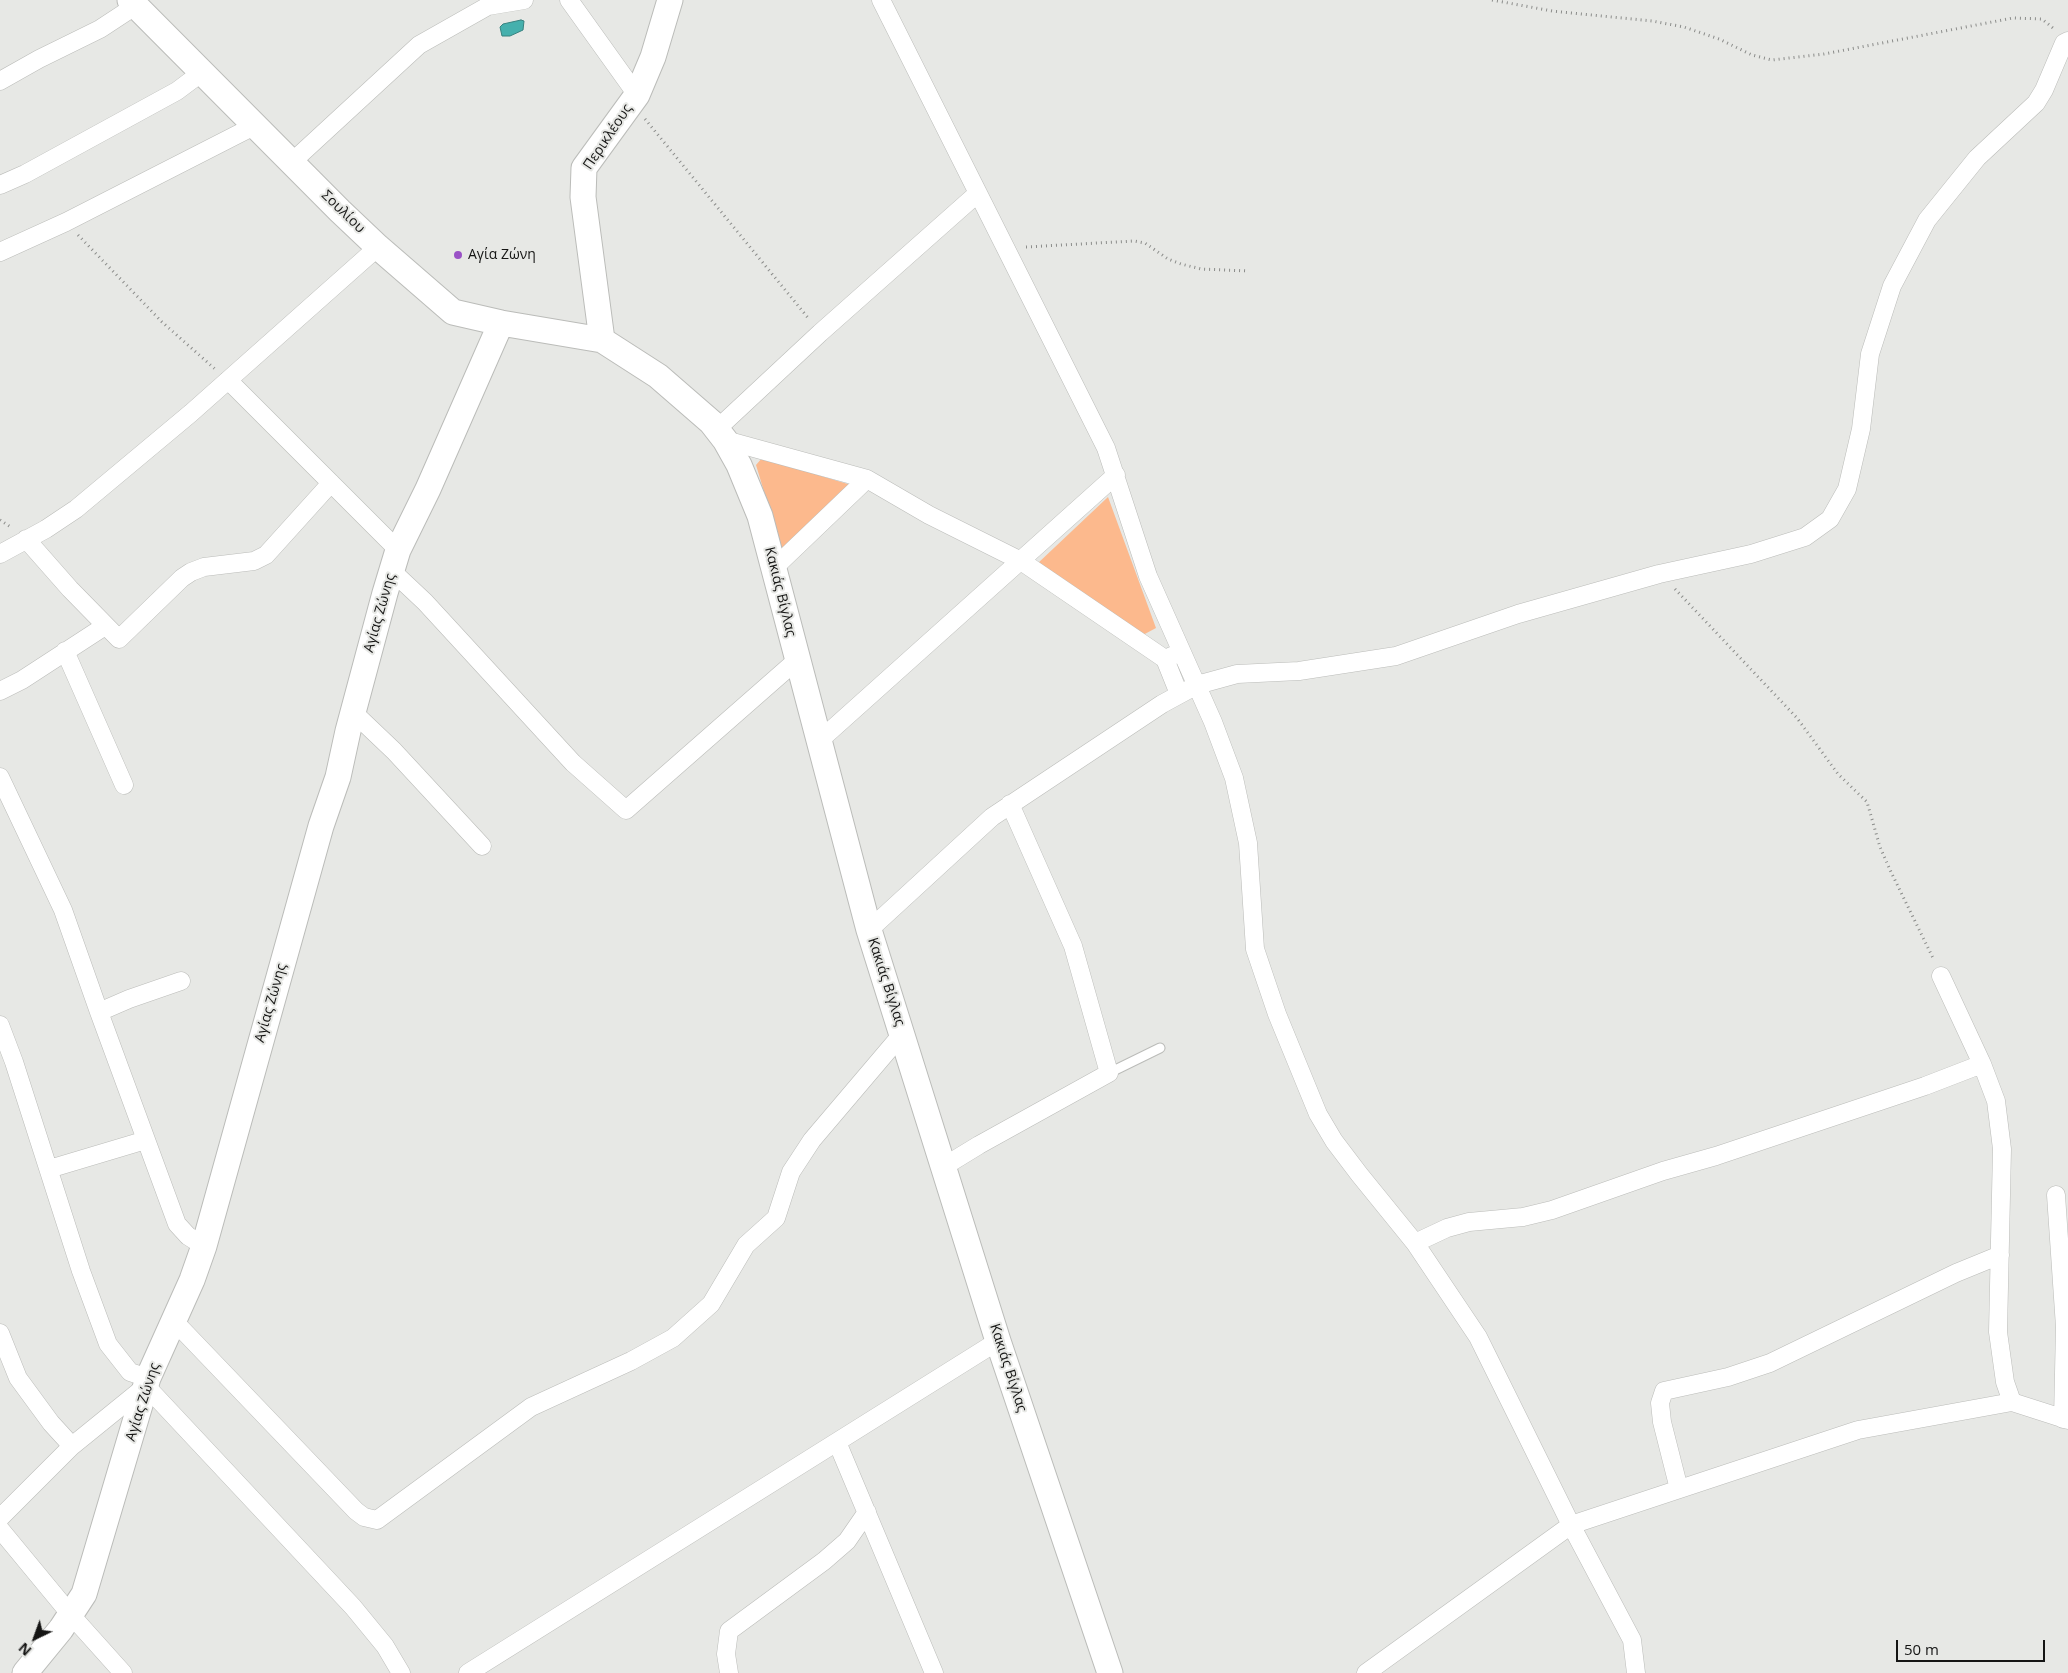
<!DOCTYPE html>
<meta charset="utf-8">
<style>
body{margin:0}
#map{position:relative;width:2068px;height:1673px;overflow:hidden;background:#e7e8e5;font-family:"Open Sans",sans-serif}
canvas{display:block}
.north{position:absolute;left:10px;top:1613px;width:50px;height:50px;-webkit-text-stroke:4px #e7e8e5;paint-order:stroke;rotate:222deg;font-size:14px;font-weight:700;line-height:20px;text-align:center;color:#151514}
.north::after{content:'';display:block;margin:auto;width:18px;height:22px;background:#151514;clip-path:polygon(50% 0,100% 100%,50% 72%,0 100%)}
.scale{position:absolute;left:1896px;top:1640px;width:149px;height:22px;box-sizing:border-box;border:2px solid #151514;border-top:0;padding-left:6px;font-size:15px;line-height:18px;white-space:nowrap;color:#151514;-webkit-text-stroke:4px #e7e8e5;paint-order:stroke}
</style>
<div id="map">
<canvas width="2068" height="1673"></canvas>
<div class="north">N</div>
<div class="scale">50 m</div>
</div>
<script>
const g = document.querySelector('canvas').getContext('2d');
g.lineJoin = 'round';
function fill(path, color) { g.fillStyle = color; g.fill(path, 'evenodd'); }
const toPath = rows => new Path2D(rows.map(r => 'M' + r).join(''));
function trace(path, color, width, dash) { g.strokeStyle = color; g.lineWidth = width; g.lineCap = dash ? 'butt' : 'round'; g.setLineDash(dash || []); g.stroke(path); }
function drawText(font, color, halo, rows, align = 'center') {
  g.font = font + ' "Open Sans",sans-serif'; g.lineWidth = 4; g.setLineDash([]); g.textBaseline = 'middle'; g.strokeStyle = halo; g.fillStyle = color; for (const [text, x, y, turn = 0] of rows) {
    g.save(); g.translate(x, y); g.rotate((+turn || 0) * Math.PI / 180); g.textAlign = isNaN(turn) ? turn : align; if (halo) g.strokeText(text, 0, 0); g.fillText(text, 0, 0); g.restore();
  }
}
fill(toPath([
 [762,458,851,485,782,551,756,465],
 [1108,497,1156,628,1141,636,1037,564]
]), '#fcb98d');
const water = toPath([
 [521,20,524,21,523,30,510,36,502,36,500,27,503,24,521,20]
]);
fill(water, '#45b0ad');
trace(water, '#37827f', 1);
const lane = toPath([
 [1109,1073,1160,1048]
]);
const street = toPath([
 [569,0,637,95],
 [881,0,1106,448,1148,576,1213,722,1234,778,1248,843,1255,949,1277,1014,1318,1114,1334,1141,1359,1174,1415,1243,1478,1337,1571,1525,1632,1640,1636,1673],
 [0,81,39,59,100,29,135,6],
 [292,162,419,45,488,6,524,0],
 [0,185,25,174,177,91,201,73],
 [0,252,66,222,254,126],
 [228,380,398,550],
 [717,429,820,333,978,193],
 [725,440,867,479,929,515,1021,561,1165,659,1181,652],
 [26,539,70,589,119,639,182,578,191,572,204,567,254,561,266,555,331,483],
 [0,554,46,529,76,509,191,413,378,247],
 [774,568,867,479],
 [392,571,425,602,573,763,626,810,797,660],
 [65,651,124,785],
 [1165,659,1179,694],
 [0,691,22,680,105,626],
 [353,712,394,751,482,846],
 [819,741,1116,475],
 [0,777,63,910,99,1012,177,1224,188,1236,204,1246],
 [869,930,992,817,1162,704,1197,685,1237,674,1299,671,1396,656,1518,614,1659,574,1751,554,1805,537,1830,519,1847,489,1861,429,1870,354,1892,286,1927,220,1977,158,2036,103,2044,90,2064,43,2068,41],
 [1941,976,1982,1064,1996,1101,2002,1149,1998,1332,2005,1382,2012,1402],
 [99,1012,129,999,181,981],
 [0,1025,14,1062,81,1271,108,1344,130,1372,148,1378],
 [943,1167,979,1145,1109,1073,1073,946,1010,804],
 [49,1169,146,1140],
 [2056,1195,2065,1327,2063,1419],
 [1415,1243,1447,1228,1469,1222,1523,1217,1552,1210,1663,1171,1716,1156,1925,1086,1982,1064],
 [174,1321,356,1511,364,1517,377,1520,531,1407,631,1361,673,1338,711,1304,746,1245,776,1218,791,1172,812,1140,902,1034],
 [0,1333,18,1378,51,1423,72,1446,146,1386,353,1607,385,1646,401,1673],
 [837,1442,934,1673],
 [1679,1489,1662,1422,1660,1403,1664,1391,1728,1377,1770,1363,1956,1273,2000,1255],
 [0,1518,72,1446],
 [0,1529,71,1615,123,1673],
 [468,1673,998,1341],
 [729,1673,726,1654,729,1631,824,1561,847,1541,867,1512],
 [1366,1673,1571,1525,1858,1430,2012,1402,2068,1420]
]);
const secondary = toPath([
 [130,0,340,211,378,247,453,312,501,323,602,340,658,376,711,422,725,440,739,465,760,516,869,930,998,1341,1110,1673],
 [602,340,583,197,584,168,637,95,653,57,670,0],
 [25,1673,61,1629,84,1594,148,1378,192,1280,204,1246,321,826,338,777,348,731,385,593,398,550,428,489,501,323]
]);
trace(lane, '#bbbcb9', 11);
trace(street, '#bbbcb9', 19);
trace(secondary, '#bbbcb9', 27);
trace(toPath([
 [1492,0,1552,11,1652,21,1684,27,1719,39,1752,55,1772,60,1824,54,2013,18,2042,19,2053,28],
 [645,119,809,319],
 [78,235,162,322,215,369],
 [1026,247,1134,241,1145,243,1168,259,1181,264,1201,269,1249,271],
 [0,520,12,528],
 [1675,589,1797,718,1838,774,1867,802,1880,847,1891,872,1934,960]
]), '#8b8c8a', 3, [1, 4]);
trace(lane, '#fff', 9);
trace(street, '#fff', 18);
trace(secondary, '#fff', 25);
for (const [x, y, r, color] of [
 [458,255,5,"#9a52c6"]
]) { const dot = new Path2D(); dot.arc(x, y, r, 0, 2 * Math.PI); g.fillStyle = color; g.fill(dot); trace(dot, '#e7e8e5', 2); }
drawText('14px', '#151514', '#e7e8e5', [
 ["Περικλέους",608,137,-56],
 ["Σουλίου",343,212,44],
 ["Κακιάς Βίγλας",780,592,76],
 ["Αγίας Ζώνης",380,613,-74],
 ["Κακιάς Βίγλας",886,982,72],
 ["Αγίας Ζώνης",271,1003,-74],
 ["Κακιάς Βίγλας",1008,1368,72],
 ["Αγίας Ζώνης",143,1402,-72]
]);
drawText('14px', '#151514', '#e7e8e5', [
 ["Αγία Ζώνη",468,255]
], 'left');
</script>
